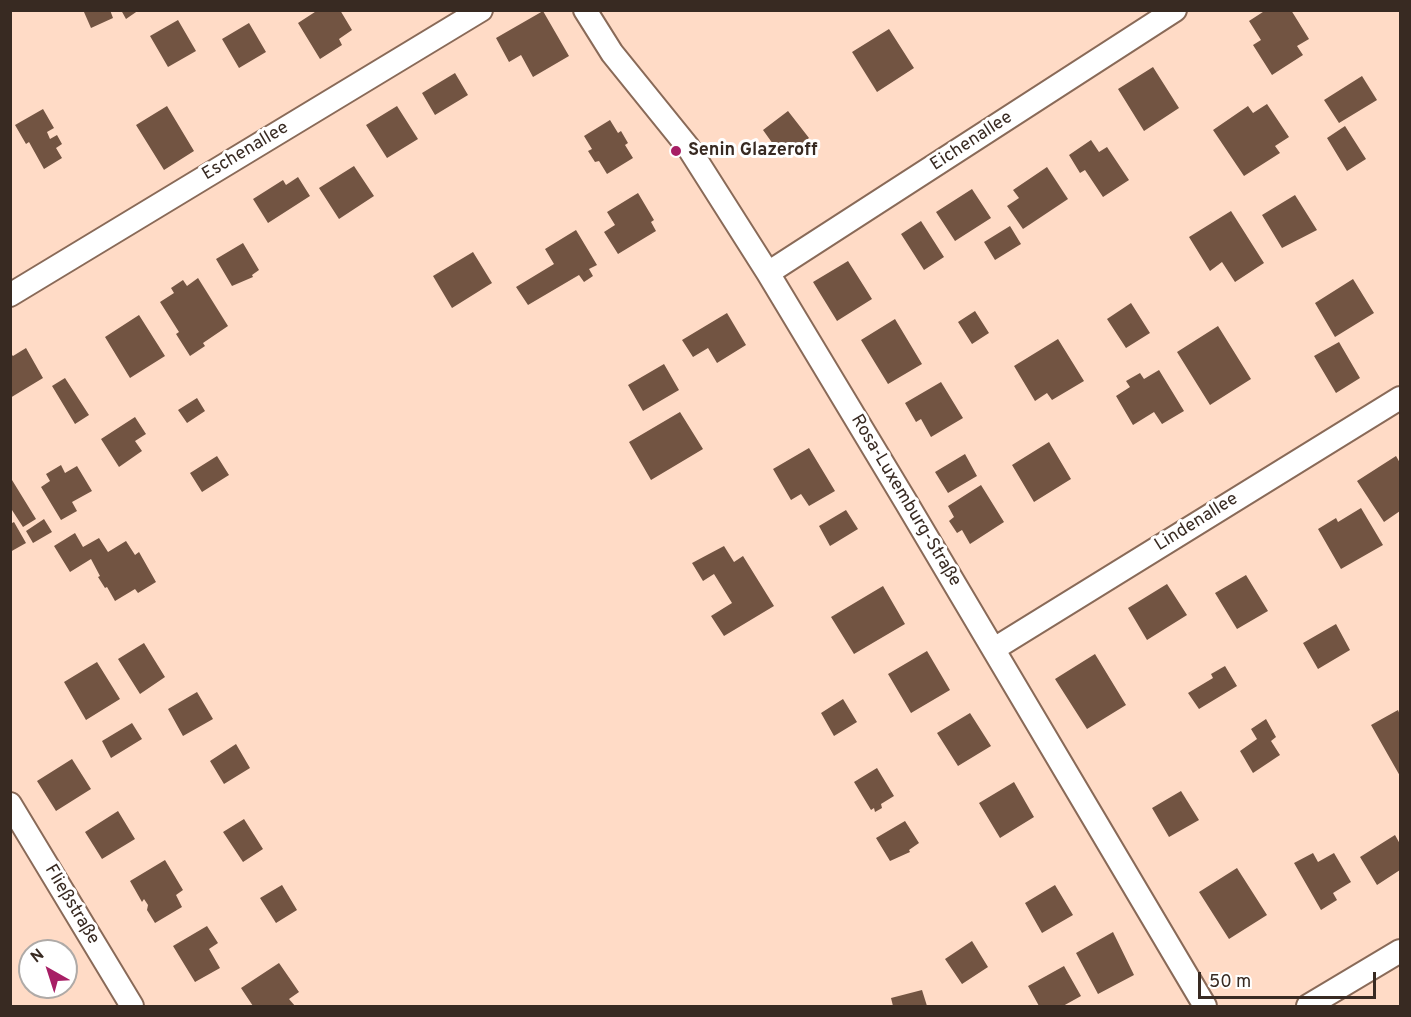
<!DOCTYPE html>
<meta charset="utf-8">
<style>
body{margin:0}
#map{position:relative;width:1411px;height:1017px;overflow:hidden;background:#ffdbc6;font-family:Overpass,sans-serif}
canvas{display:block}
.frame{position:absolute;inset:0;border:12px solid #382a22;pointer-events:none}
.north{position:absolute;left:18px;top:939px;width:60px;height:60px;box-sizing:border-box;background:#fff;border:2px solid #afaaa7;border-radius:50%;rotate:321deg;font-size:16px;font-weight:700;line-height:24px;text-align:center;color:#382a22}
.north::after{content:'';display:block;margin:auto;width:21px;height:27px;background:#a71e65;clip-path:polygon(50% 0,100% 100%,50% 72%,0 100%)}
.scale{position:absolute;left:1198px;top:972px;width:178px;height:27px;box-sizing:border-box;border:3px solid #382a22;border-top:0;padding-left:8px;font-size:18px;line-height:21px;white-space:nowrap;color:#382a22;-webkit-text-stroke:4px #fff;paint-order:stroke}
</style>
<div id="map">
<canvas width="1411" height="1017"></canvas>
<div class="frame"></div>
<div class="north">N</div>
<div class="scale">50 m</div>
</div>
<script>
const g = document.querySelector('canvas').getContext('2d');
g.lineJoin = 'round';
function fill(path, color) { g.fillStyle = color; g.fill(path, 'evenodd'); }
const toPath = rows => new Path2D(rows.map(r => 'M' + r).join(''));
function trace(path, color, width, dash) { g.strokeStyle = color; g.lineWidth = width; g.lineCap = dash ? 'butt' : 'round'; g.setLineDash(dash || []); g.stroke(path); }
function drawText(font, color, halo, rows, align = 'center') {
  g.font = font + ' Overpass,sans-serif'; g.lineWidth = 6; g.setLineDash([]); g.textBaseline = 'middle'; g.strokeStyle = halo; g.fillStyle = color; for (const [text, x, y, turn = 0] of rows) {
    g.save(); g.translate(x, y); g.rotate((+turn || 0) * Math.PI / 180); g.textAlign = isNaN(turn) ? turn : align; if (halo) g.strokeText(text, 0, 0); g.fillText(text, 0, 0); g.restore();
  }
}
fill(toPath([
 [89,10,110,10,113,18,91,28,84,12],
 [121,10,139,10,126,19],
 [318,10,340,10,352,30,339,39,342,45,320,59,298,23],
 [1266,10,1291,10,1309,39,1297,46,1303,55,1272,75,1253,45,1261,40,1249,21],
 [543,11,569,56,533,77,521,55,509,62,496,38],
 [178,20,196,51,168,67,150,36],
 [249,23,266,52,239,68,222,39],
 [889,29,914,68,877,92,852,52],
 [1153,67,1179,108,1144,131,1118,89],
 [455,73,468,95,435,115,422,93],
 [1362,76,1377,100,1339,123,1324,100],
 [1267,104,1289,137,1275,146,1280,153,1244,176,1213,130,1248,106,1253,113],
 [167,106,194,151,164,170,136,125],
 [397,106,418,139,387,158,366,125],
 [43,109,54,128,47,132,50,139,57,135,62,144,56,148,62,158,44,169,29,142,26,144,15,125],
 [788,111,809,138,783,158,763,130],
 [610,120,618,133,621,131,628,143,625,145,633,158,607,174,599,161,595,162,588,151,592,149,584,136],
 [1345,126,1366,159,1347,171,1327,138],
 [1091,140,1099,152,1107,147,1129,180,1103,197,1085,170,1080,173,1069,155],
 [354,166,374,196,339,219,319,188],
 [1047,167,1068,199,1023,229,1007,206,1019,198,1013,190],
 [298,177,310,196,268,223,253,199,283,180,286,185],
 [972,189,991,218,955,241,936,212],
 [638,193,654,220,651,222,656,231,618,254,604,232,615,225,607,212],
 [1295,195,1317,230,1282,248,1262,215],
 [1231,211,1264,263,1235,282,1222,262,1210,271,1189,237],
 [921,221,944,257,924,270,901,234],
 [1010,226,1021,244,995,260,984,242],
 [576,230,597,265,589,269,593,276,584,282,579,275,528,305,516,287,554,264,545,249],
 [243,243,259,270,252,275,253,277,232,286,216,259],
 [473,252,492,283,452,308,433,276],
 [848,261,872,299,837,321,813,282],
 [198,278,228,326,203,343,205,346,190,356,176,334,179,332,160,302,174,293,171,288,183,280,187,286],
 [1353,279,1374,313,1335,337,1315,303],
 [1131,303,1150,333,1126,348,1107,319],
 [975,311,989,333,972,344,958,322],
 [727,313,746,345,717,363,708,348,693,357,682,340],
 [139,315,165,356,130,378,105,337],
 [895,319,922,364,888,384,861,340],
 [1218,326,1251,379,1210,405,1177,352],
 [1058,339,1084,381,1052,400,1047,393,1035,401,1014,366],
 [1339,342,1360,378,1336,393,1314,356],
 [26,348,43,378,10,398,10,353,13,356],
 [664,364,679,390,643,411,628,385],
 [1159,370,1184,411,1162,424,1154,412,1133,425,1116,396,1130,387,1126,381,1140,373,1144,379],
 [65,378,89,415,75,424,52,386],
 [941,382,963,418,931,437,921,419,916,422,905,403],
 [197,398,205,411,187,423,178,410],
 [680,412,703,449,651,480,629,442],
 [135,417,146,434,135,441,142,451,119,467,101,439],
 [1049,442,1071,479,1034,502,1012,465],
 [809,448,835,491,809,506,801,494,791,500,773,469],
 [965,454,977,476,948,493,935,472],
 [217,456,229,475,202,492,190,473],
 [1396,456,1400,463,1400,511,1384,522,1357,481],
 [61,465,65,473,77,466,92,491,72,502,77,511,61,520,41,487,50,481,46,474],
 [12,480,36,519,23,527,10,507,10,482],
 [981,485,1004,522,970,544,962,530,957,533,949,521,954,517,948,506],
 [1361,508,1383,545,1341,569,1318,529,1336,518,1338,522],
 [846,510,858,529,830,546,819,526],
 [44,519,52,532,33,543,26,531],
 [14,522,26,543,10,552,10,524],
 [75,533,83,547,99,538,108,552,126,541,135,555,139,552,156,582,138,593,135,589,115,601,107,587,105,588,98,577,100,576,91,559,70,572,54,546],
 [724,546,734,562,743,556,774,606,724,636,711,616,732,603,714,574,703,581,692,563],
 [1246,575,1268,611,1237,629,1215,593],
 [1167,584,1187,615,1147,640,1128,608],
 [883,586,905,624,854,654,831,617],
 [1336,624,1350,650,1318,669,1303,643],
 [144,643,165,677,140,694,118,659],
 [927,651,950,690,911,713,888,674],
 [1095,654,1126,705,1087,729,1055,679],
 [97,662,120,699,86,720,64,682],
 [1225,666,1237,686,1199,709,1188,693,1213,678,1211,674],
 [197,692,213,719,183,736,168,709],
 [843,699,857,722,834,736,821,713],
 [1398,710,1400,715,1400,776,1371,725],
 [970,713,991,746,958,766,937,733],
 [1266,719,1276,737,1271,741,1280,755,1253,773,1240,751,1257,739,1251,729],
 [132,723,142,739,111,758,102,741],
 [236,744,250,768,224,784,210,761],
 [72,759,91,789,56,811,37,781],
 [877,768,894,796,881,804,882,808,875,812,874,808,871,810,854,782],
 [1014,782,1034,817,1000,838,979,803],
 [1181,791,1199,820,1169,837,1152,808],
 [118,811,135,839,102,859,85,832],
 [244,819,263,849,243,862,223,832],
 [905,821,919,843,909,850,910,852,890,861,876,838],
 [1395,835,1400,844,1400,870,1377,885,1360,857],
 [1313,853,1318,862,1334,853,1351,882,1333,893,1337,900,1321,910,1294,863],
 [165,860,183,890,176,895,182,907,155,923,147,910,148,905,144,899,142,902,130,881],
 [1237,868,1267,915,1229,939,1199,892],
 [282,885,297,910,276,923,260,898],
 [1055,885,1073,915,1042,933,1025,903],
 [207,926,218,943,209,949,220,968,195,982,173,946],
 [1113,932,1134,975,1098,994,1076,953],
 [972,941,988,967,962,984,945,959],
 [279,963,299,992,289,999,295,1006,253,1006,241,988],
 [1064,966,1081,996,1063,1006,1039,1006,1028,986],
 [922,990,927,1006,893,1006,891,998]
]), '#725442');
const minor = toPath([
 [585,10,612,53,688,147,768,273,906,502,1205,1006],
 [768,273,1175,10],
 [10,295,481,10],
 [994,649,1400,398],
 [10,804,132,1006],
 [1308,1006,1400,951]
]);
trace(minor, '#896a58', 26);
trace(minor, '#fff', 22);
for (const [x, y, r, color] of [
 [676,151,6,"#a71e65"]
]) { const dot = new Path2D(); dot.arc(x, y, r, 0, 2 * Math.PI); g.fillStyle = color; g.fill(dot); trace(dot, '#fff', 2); }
drawText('18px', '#382a22', '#fff', [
 ["Eichenallee",972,142,-33],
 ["Eschenallee",246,152,-31],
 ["Rosa-Luxemburg-Straße",905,501,59],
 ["Lindenallee",1197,523,-32],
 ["Fließstraße",71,905,59]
]);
drawText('bold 18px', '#382a22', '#fff', [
 ["Senin Glazeroff",688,151]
], 'left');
</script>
